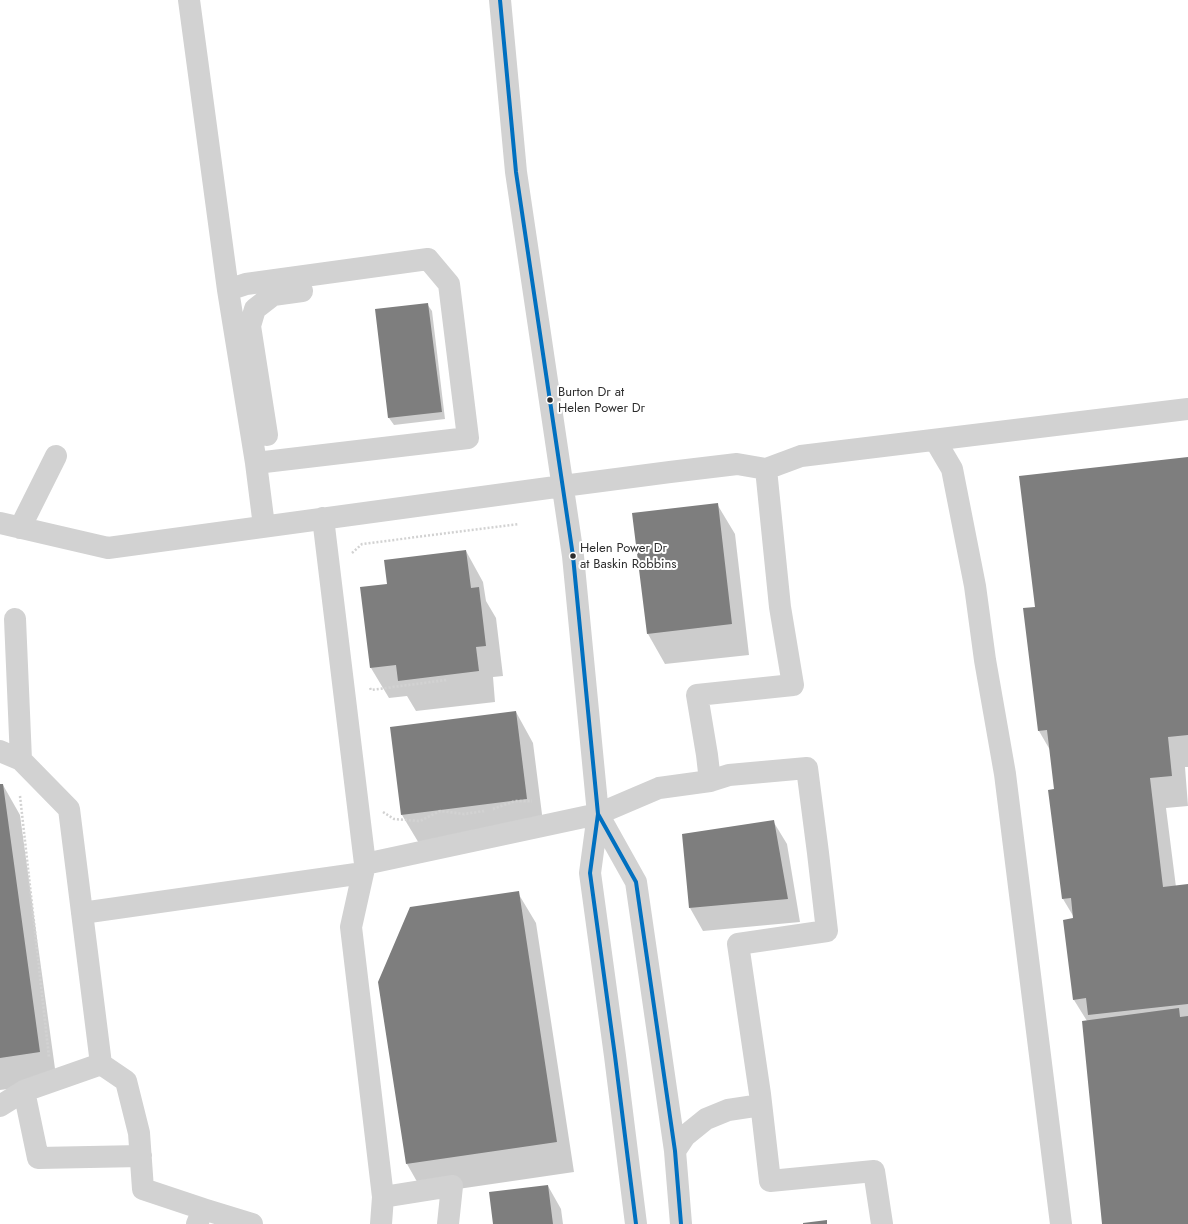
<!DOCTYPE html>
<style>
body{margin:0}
canvas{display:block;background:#fff}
</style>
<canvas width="1188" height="1224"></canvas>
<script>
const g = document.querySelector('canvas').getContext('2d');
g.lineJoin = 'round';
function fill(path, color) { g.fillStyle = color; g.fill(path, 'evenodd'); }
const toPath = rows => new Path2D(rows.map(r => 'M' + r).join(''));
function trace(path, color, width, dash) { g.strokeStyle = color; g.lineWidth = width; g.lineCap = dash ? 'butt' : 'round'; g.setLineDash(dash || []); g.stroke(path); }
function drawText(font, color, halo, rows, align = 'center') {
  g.font = font + ' Jost,sans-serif'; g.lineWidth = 4; g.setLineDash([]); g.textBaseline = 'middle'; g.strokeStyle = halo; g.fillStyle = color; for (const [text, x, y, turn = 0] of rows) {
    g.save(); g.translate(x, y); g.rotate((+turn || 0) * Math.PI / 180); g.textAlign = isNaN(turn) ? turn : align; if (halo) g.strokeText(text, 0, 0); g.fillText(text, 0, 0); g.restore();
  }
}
fill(toPath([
 [427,304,432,311,445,419,394,425,389,418],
 [1188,458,1188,767,1185,767,1188,806,1166,808,1176,887,1188,885,1188,1224,1103,1224,1087,1021,1074,1000,1075,919,1063,899,1055,790,1050,750,1039,731,1025,609,1036,608],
 [717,504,735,534,749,655,665,664,648,634],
 [466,551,483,582,486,601,496,618,503,676,493,677,495,702,416,711,407,696,389,698,371,668,388,585],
 [516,712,533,743,544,830,420,845,402,815],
 [0,785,3,785,20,815,57,1083,0,1090],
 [773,821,787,844,800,922,703,931,690,908],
 [518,893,536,923,574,1172,424,1194,407,1164],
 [548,1186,561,1209,563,1224,494,1224]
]), '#0003');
fill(toPath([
 [428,303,442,412,388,418,375,309],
 [1188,457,1188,735,1168,737,1172,776,1150,778,1163,887,1188,884,1188,1004,1088,1015,1086,998,1073,1000,1063,920,1073,918,1071,898,1062,899,1048,790,1054,789,1047,730,1038,731,1023,608,1035,607,1019,476],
 [718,503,732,624,647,634,632,513],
 [466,550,471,588,479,587,486,646,476,647,479,671,398,681,396,665,370,668,360,587,387,584,384,560],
 [516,711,527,799,401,815,390,727],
 [0,784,3,784,40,1052,0,1058],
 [774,820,788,899,689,908,682,834],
 [519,891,557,1142,406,1164,378,982,410,907],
 [1179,1008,1180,1017,1188,1016,1188,1224,1102,1224,1082,1021],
 [548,1185,553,1224,493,1224,489,1192],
 [827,1220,827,1224,803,1224,803,1223]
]), '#7e7e7e');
trace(toPath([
 [352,553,362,544,519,524],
 [370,688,371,690,446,680],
 [20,796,49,1057],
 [493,809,515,801,532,801],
 [383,812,394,819,420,821,440,811,464,814,484,811]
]), '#d2d2d2', 2.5, [2, 2]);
trace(toPath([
 [189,0,228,290],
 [500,0,516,172,573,556,598,814,590,873,615,1056,636,1224],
 [267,435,250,326,255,309,273,295,302,291],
 [935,440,952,469,975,586,985,660,1005,774,1061,1224],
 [256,463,468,438,449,284,428,259],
 [766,469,780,607,793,685,697,695,707,755,710,781,729,775,807,768,818,853,827,931,738,944,760,1094,770,1181,874,1171,882,1224],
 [323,518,365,864],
 [0,523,108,548,563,486,670,472,737,464,766,469,801,456,1188,409],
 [264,526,256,463,228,290,246,284,428,259],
 [20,528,56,456],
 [0,751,21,760],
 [598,814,636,882,675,1151,681,1224],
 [82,913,363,873],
 [101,1064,126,1081,139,1133,143,1189,203,1209],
 [24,1091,38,1158,141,1156],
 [0,1106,24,1091,101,1064,69,809,21,760,15,619],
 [675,1151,685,1136,706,1119,728,1110,761,1105],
 [197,1224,203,1209,252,1224],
 [381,1224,383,1197],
 [448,1224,452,1186,383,1197,351,927,365,864,598,814,659,788,710,781]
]), '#d2d2d2', 22);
trace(toPath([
 [500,0,516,172,573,556,598,814,636,882,675,1151,681,1224],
 [597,804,598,814,590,873,615,1056,636,1224]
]), '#0070c0', 4);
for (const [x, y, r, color] of [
 [550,400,3.5,"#2d2d2d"],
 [573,556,3.5,"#2d2d2d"]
]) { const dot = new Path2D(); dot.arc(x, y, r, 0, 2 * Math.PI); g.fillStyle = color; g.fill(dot); trace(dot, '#fff', 1.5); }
drawText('13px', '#2d2d2d', '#fff', [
 ["Burton Dr at",558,393],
 ["Helen Power Dr",558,409],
 ["Helen Power Dr",580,549],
 ["at Baskin Robbins",580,565]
], 'left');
</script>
